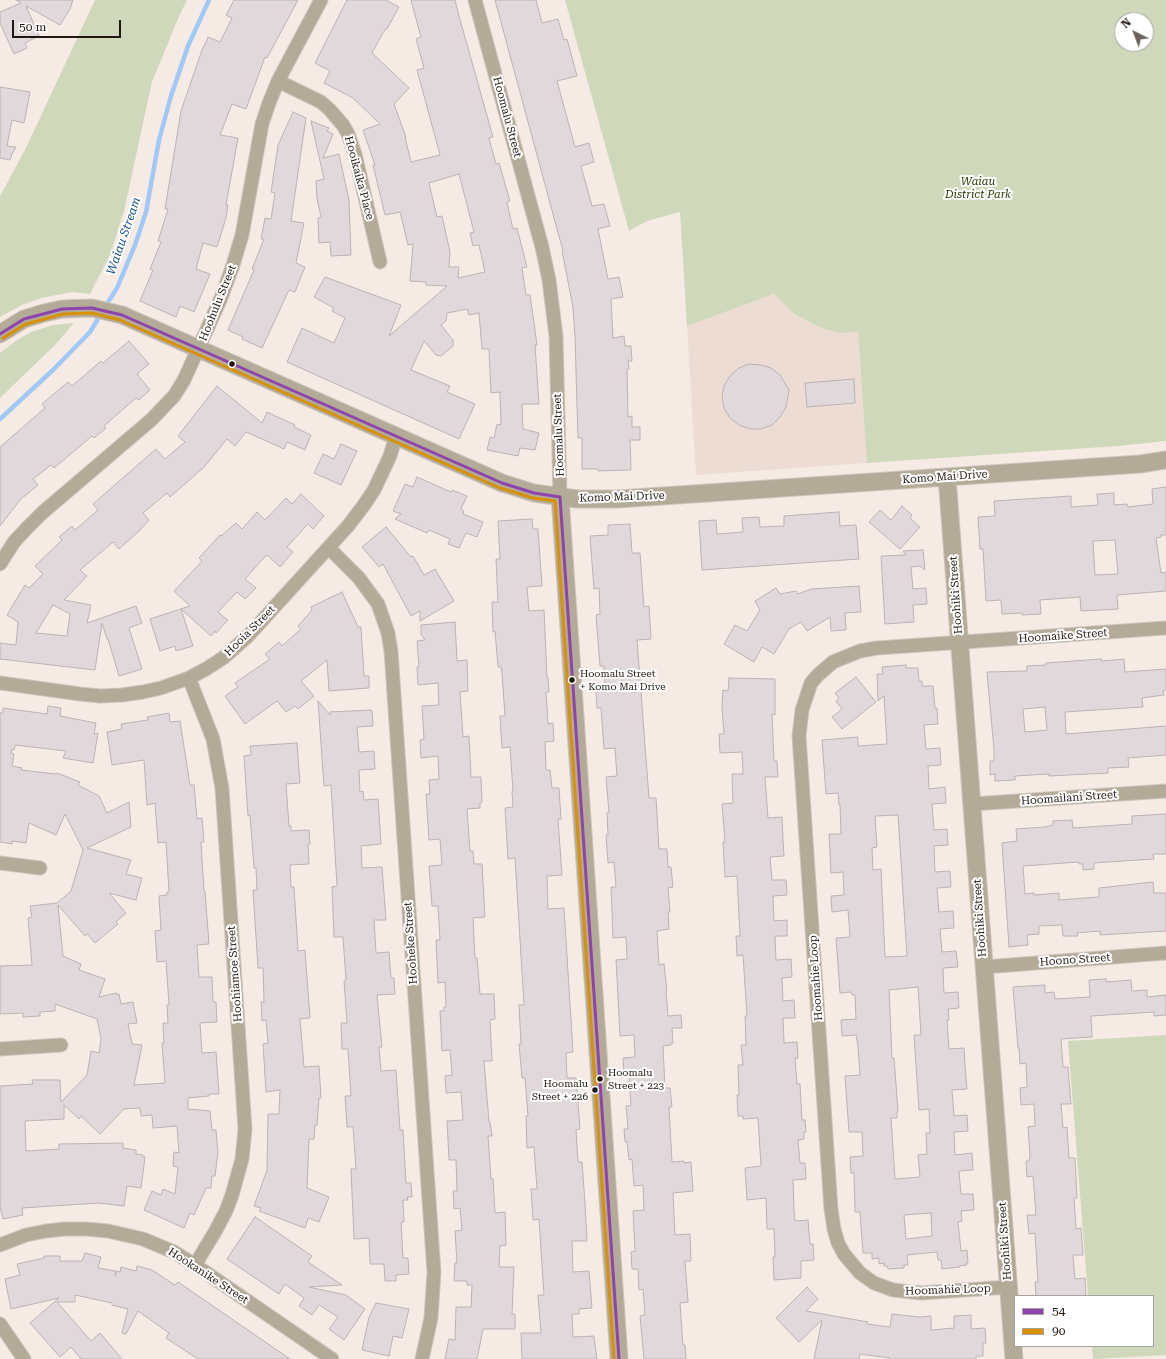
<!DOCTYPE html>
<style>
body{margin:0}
#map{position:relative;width:1166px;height:1359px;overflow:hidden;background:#f6ebe4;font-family:"Roboto Serif",serif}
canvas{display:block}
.legend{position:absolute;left:1014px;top:1295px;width:140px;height:52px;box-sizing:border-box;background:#fff;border:1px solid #a6a29f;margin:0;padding:5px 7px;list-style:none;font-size:12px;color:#21170f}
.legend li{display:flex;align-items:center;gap:8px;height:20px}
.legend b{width:20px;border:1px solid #a6a29f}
.north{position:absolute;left:1114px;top:12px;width:40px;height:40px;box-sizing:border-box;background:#fff;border:1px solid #a6a29f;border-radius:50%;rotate:318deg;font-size:11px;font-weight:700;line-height:16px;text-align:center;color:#21170f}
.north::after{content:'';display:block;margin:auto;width:14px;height:18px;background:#6c615a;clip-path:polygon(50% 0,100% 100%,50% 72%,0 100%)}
.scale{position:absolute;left:12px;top:20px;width:109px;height:18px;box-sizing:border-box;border:2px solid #21170f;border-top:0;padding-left:5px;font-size:12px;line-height:14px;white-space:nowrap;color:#21170f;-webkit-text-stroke:3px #fff;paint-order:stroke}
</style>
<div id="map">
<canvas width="1166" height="1359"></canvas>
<ul class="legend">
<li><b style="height:5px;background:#8e44ad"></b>54</li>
<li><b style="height:5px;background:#d79102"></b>90</li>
</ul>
<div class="north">N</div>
<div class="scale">50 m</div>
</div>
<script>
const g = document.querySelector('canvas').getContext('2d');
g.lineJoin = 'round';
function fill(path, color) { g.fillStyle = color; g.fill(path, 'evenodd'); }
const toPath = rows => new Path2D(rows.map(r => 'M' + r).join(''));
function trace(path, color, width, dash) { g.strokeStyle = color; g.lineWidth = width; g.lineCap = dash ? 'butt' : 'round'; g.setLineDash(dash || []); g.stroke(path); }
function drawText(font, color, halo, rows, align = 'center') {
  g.font = font + ' "Roboto Serif",serif'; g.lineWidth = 4; g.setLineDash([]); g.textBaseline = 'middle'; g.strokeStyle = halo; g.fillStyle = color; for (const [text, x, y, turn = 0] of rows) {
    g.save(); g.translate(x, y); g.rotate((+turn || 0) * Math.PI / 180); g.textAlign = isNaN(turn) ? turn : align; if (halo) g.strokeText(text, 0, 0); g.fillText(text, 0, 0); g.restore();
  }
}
fill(toPath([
 [774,294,794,314,819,327,828,329,858,332,867,463,696,475,687,326]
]), '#eddcd3');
fill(toPath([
 [95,0,187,0,180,14,152,82,124,211,110,255,90,294,72,292,41,298,22,305,0,317,0,196,25,150],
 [565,0,1166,0,1166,441,1118,446,867,463,858,332,838,333,819,327,794,314,774,294,687,326,680,212,647,221,629,231],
 [1122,20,1146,20,1146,44,1122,44],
 [74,323,54,346,0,398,0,353,17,340,31,332,53,325],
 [1166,1035,1166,1355,1093,1359,1092,1346,1153,1346,1153,1296,1088,1296,1068,1041]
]), '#cfd8ba');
trace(toPath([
 [105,307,117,288,135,245,146,212,159,140,171,96,188,46,209,0],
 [0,419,53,370,90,332,101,314]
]), '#a1c8f6', 4.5);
const building = toPath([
 [16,0,73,0,70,9,60,25,26,6,39,36,25,43,27,48,14,54,0,23,0,12,21,3,16,0],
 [234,0,298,0,267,58,265,57,246,109,232,104,220,135,238,138,226,205,228,205,226,218,217,247,203,243,196,269,210,274,194,312,180,306,176,317,140,301,153,270,150,269,161,242,158,241,168,209,165,209,181,111,203,47,204,47,208,37,220,42,232,18,226,15,234,0],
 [347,0,386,0,399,7,387,29,386,28,383,33,372,53,409,88,394,104,406,137,405,137,411,162,440,155,417,70,424,68,416,39,421,37,411,0,455,0,459,16,493,137,489,138,496,164,499,163,510,201,507,202,513,229,517,228,527,267,522,268,526,295,530,295,534,323,537,345,535,345,539,404,522,404,523,429,539,433,535,450,520,448,518,456,487,450,490,437,494,438,497,424,501,425,500,392,491,393,489,349,482,349,479,313,469,315,467,309,447,313,446,321,441,325,453,340,453,346,441,356,436,355,424,341,411,370,450,386,447,392,475,404,459,439,287,362,302,328,334,343,345,318,332,311,334,308,314,297,325,277,401,305,389,336,447,286,426,285,426,282,410,281,413,244,408,245,400,212,385,215,373,165,375,165,363,130,380,124,353,98,324,83,330,71,315,63,347,0],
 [459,174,474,232,470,233,473,246,479,245,485,272,458,278,459,267,449,267,450,252,442,216,437,217,429,183,459,174],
 [495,0,536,0,542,23,558,19,564,40,567,39,577,76,557,81,575,147,589,143,594,162,581,166,592,206,604,204,610,226,598,229,608,279,619,277,623,297,611,299,613,338,624,336,625,346,631,346,632,361,628,361,629,369,627,369,628,417,632,416,632,427,640,427,640,440,630,440,631,470,598,471,598,469,582,469,582,438,578,438,575,337,573,307,562,251,563,251,495,0],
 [0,87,30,92,24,123,12,120,7,146,16,147,12,154,10,160,0,158,0,87],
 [293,112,306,118,291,221,304,223,296,263,305,267,295,292,289,290,262,348,242,339,243,337,228,330,254,270,252,269,264,239,261,239,265,218,271,219,275,193,271,192,278,145,293,112],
 [311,121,329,128,327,131,333,134,323,158,339,154,349,200,351,255,331,256,330,242,319,243,318,218,321,217,317,199,316,181,324,179,311,121],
 [129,341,149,364,137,374,150,390,139,400,136,398,104,426,106,428,94,438,92,436,54,468,51,465,33,479,38,485,20,500,0,526,0,447,45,408,42,404,68,382,72,386,101,361,103,363,129,341],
 [749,364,761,365,771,368,780,375,789,390,786,407,780,417,772,425,761,429,750,429,739,425,730,418,724,408,722,397,724,386,730,376,739,368,749,364],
 [854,379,855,403,807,407,805,383,854,379],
 [217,386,262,423,267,412,295,425,294,427,311,435,305,450,287,442,284,449,246,432,235,446,227,439,204,467,170,497,167,493,143,513,149,520,139,531,119,549,113,542,80,570,87,576,64,600,91,605,87,623,136,606,142,623,129,628,142,669,119,676,108,639,107,639,102,623,95,670,0,659,0,643,16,645,18,622,7,615,25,585,29,588,43,574,35,566,62,540,59,537,72,526,75,530,98,510,93,504,156,449,165,459,185,442,178,436,217,386],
 [53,605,70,614,67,636,36,633,53,605],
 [341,444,357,451,341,485,314,473,323,454,334,459,341,444],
 [417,477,451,492,452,490,467,496,461,509,464,511,463,514,483,522,477,537,466,533,459,548,448,544,450,539,429,530,427,533,395,519,401,514,393,511,405,484,413,487,417,477],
 [1166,487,1166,535,1161,535,1161,537,1156,538,1161,573,1166,572,1166,591,1117,595,1118,609,1081,611,1080,597,1040,600,1041,614,1022,615,1022,613,1002,614,1001,600,986,601,983,549,980,549,978,517,995,516,994,501,1071,496,1071,507,1098,505,1097,494,1114,493,1114,505,1127,504,1128,507,1153,504,1152,489,1166,487],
 [1115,540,1118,574,1095,575,1093,541,1115,540],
 [301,494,324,516,313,529,308,524,287,547,293,552,280,567,267,555,262,560,245,579,256,588,245,599,237,592,218,612,228,620,216,633,215,631,211,636,181,609,193,646,176,651,175,646,160,651,150,619,190,606,174,591,202,561,199,558,220,535,221,536,236,523,242,529,257,512,265,520,286,498,292,504,301,494],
 [902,506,912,515,910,518,920,527,900,549,869,522,880,510,891,520,902,506],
 [839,512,840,526,856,525,859,559,702,570,699,521,716,520,717,534,743,532,742,518,759,517,760,527,784,526,784,516,839,512],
 [532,519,533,529,538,529,542,586,527,587,529,611,544,610,547,677,548,677,549,692,546,692,548,724,553,723,554,741,545,742,546,770,550,770,552,788,559,788,561,819,558,819,562,875,547,876,548,909,564,908,573,1052,566,1053,567,1078,576,1078,580,1129,576,1130,578,1162,582,1162,585,1203,587,1241,572,1241,573,1272,589,1271,592,1308,579,1309,579,1314,572,1314,573,1337,594,1336,597,1359,522,1359,521,1333,541,1333,538,1295,544,1295,539,1219,533,1220,531,1189,537,1189,534,1147,527,1148,526,1116,528,1116,525,1078,522,1078,519,1044,521,1044,519,1005,524,1005,515,858,508,859,505,808,513,807,512,791,513,791,510,747,502,748,500,716,505,716,502,673,501,667,498,667,495,631,493,632,492,602,498,602,496,559,500,559,498,521,532,519],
 [630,524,632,553,640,553,644,607,649,606,651,639,637,640,649,798,656,798,659,849,667,849,668,867,671,867,673,887,668,888,670,912,668,912,669,929,657,931,659,965,664,964,667,991,666,991,668,1016,681,1015,682,1028,672,1028,673,1043,671,1043,671,1045,663,1046,665,1088,670,1088,672,1107,669,1107,672,1162,684,1161,684,1163,691,1162,693,1191,673,1193,675,1235,690,1234,691,1261,685,1261,688,1302,680,1303,683,1345,685,1345,686,1359,644,1359,640,1316,645,1315,643,1289,639,1290,638,1269,632,1269,631,1252,635,1251,633,1211,644,1210,643,1185,634,1186,632,1159,629,1160,627,1142,625,1142,624,1129,628,1129,626,1106,631,1106,629,1076,624,1076,623,1058,635,1057,634,1035,620,1036,616,960,627,959,626,937,613,938,611,887,616,887,614,862,608,863,606,835,608,835,607,813,609,813,606,777,617,776,615,748,604,749,601,708,597,708,596,691,605,690,604,666,600,666,596,615,600,614,599,588,594,589,590,536,608,535,608,525,630,524],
 [386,527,411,557,413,556,424,575,435,569,454,601,420,621,420,611,411,616,383,564,379,567,362,547,386,527],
 [923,550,925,570,920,566,911,567,913,589,926,588,927,604,913,605,914,622,885,624,881,556,906,555,903,551,923,550],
 [859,586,861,612,845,613,846,630,831,631,830,617,807,631,801,622,789,629,774,654,762,647,754,662,724,644,735,625,747,631,760,610,755,601,776,588,780,594,796,591,798,594,811,589,859,586],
 [342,592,358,627,361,627,364,676,369,676,369,688,329,691,327,660,301,681,314,696,298,709,295,706,286,712,277,701,245,724,225,696,238,687,235,683,270,659,265,654,279,642,282,646,301,629,298,626,312,610,311,607,342,592],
 [455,622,457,661,467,660,468,691,460,692,463,737,469,736,471,777,481,777,482,802,480,803,480,808,467,809,470,851,473,851,474,864,482,864,485,917,473,918,475,958,477,958,480,994,494,994,495,1019,490,1020,492,1061,484,1061,489,1122,490,1122,492,1136,488,1136,491,1179,493,1179,495,1213,505,1212,506,1245,500,1246,499,1267,514,1267,512,1314,515,1314,515,1329,483,1329,477,1359,445,1359,449,1339,455,1340,456,1307,471,1307,472,1285,467,1285,467,1281,454,1281,455,1263,457,1263,455,1231,462,1230,460,1208,454,1209,453,1191,457,1191,456,1160,449,1160,447,1121,463,1120,461,1092,446,1093,445,1076,452,1075,450,1050,442,1051,440,1011,444,1011,444,1007,446,1007,445,982,438,983,436,940,440,940,438,906,432,906,429,866,442,865,440,839,429,840,426,794,430,794,429,780,439,779,438,756,421,758,420,740,424,739,422,706,439,705,438,683,418,685,417,667,419,667,417,641,425,640,421,634,421,625,455,622],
 [1101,659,1102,661,1124,659,1125,672,1166,669,1166,690,1163,691,1164,695,1142,698,1143,707,1065,712,1066,734,1166,726,1166,755,1128,758,1129,767,1108,768,1108,773,1049,776,1049,774,1015,776,1015,780,995,781,995,774,990,775,990,761,994,761,994,750,987,672,1027,671,1027,666,1046,665,1046,663,1101,659],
 [1045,707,1047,730,1025,732,1023,709,1045,707],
 [906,665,906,668,918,668,919,681,922,681,922,686,933,686,935,708,937,708,938,724,924,725,926,749,940,748,941,765,928,766,929,789,945,787,946,803,932,804,934,830,947,829,948,845,934,846,935,872,950,871,951,887,937,888,939,912,953,911,954,928,940,929,942,952,956,951,958,967,943,968,944,993,958,992,959,1008,948,1009,949,1020,947,1020,949,1049,964,1048,965,1065,967,1089,952,1090,954,1116,967,1115,968,1131,954,1132,955,1155,972,1153,973,1170,959,1171,961,1194,973,1194,974,1210,961,1211,962,1221,958,1222,961,1251,967,1250,968,1263,966,1263,967,1265,959,1266,960,1267,942,1269,941,1260,938,1260,937,1252,907,1255,908,1265,904,1265,904,1268,888,1269,887,1266,884,1266,884,1263,879,1264,879,1258,872,1259,872,1253,863,1253,860,1212,855,1212,854,1173,851,1173,850,1157,863,1156,862,1132,849,1132,845,1076,860,1075,858,1046,856,1035,842,1036,841,1020,856,1019,855,995,852,995,851,992,840,993,836,938,850,937,848,910,832,912,831,896,844,895,843,872,831,873,829,834,841,834,840,805,839,805,838,793,826,794,822,740,858,737,858,746,887,744,884,696,878,701,877,674,883,674,882,667,906,665],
 [898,815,907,956,885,957,881,869,873,870,872,848,877,847,875,816,898,815],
 [918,987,921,1035,914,1035,919,1110,929,1109,930,1133,926,1133,927,1154,918,1155,920,1177,895,1179,891,1118,897,1118,897,1112,898,1111,894,1058,892,1058,889,990,918,987],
 [931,1213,932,1236,906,1239,904,1215,931,1213],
 [856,677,876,702,842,729,832,717,842,709,836,701,839,698,835,693,856,677],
 [729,678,775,679,775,715,772,714,774,761,777,761,778,777,765,777,768,818,782,817,783,840,784,856,770,857,772,880,786,880,787,895,773,896,774,921,787,920,787,936,775,936,776,960,791,959,792,977,782,978,783,1001,794,1000,795,1018,783,1018,784,1043,797,1042,798,1058,795,1058,797,1084,800,1084,802,1120,805,1120,806,1132,804,1132,804,1139,798,1140,800,1163,805,1163,806,1179,793,1180,794,1210,795,1221,808,1220,810,1244,813,1244,814,1260,801,1261,801,1278,774,1280,773,1257,775,1257,774,1229,767,1229,766,1198,747,1200,745,1168,761,1166,758,1118,743,1119,743,1116,738,1116,737,1095,739,1095,738,1065,743,1065,741,1045,746,1045,745,1016,747,1016,743,955,737,956,736,936,740,936,737,876,725,877,723,842,725,842,722,804,733,803,732,774,743,774,742,752,720,753,719,734,724,734,722,707,723,690,728,691,729,678],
 [318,701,330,715,330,712,371,710,372,711,373,726,357,727,359,752,374,751,375,769,359,770,360,792,363,791,364,800,378,799,381,844,361,846,362,868,382,867,386,920,374,920,376,953,389,952,391,978,394,978,395,994,377,995,382,1047,379,1047,381,1071,396,1070,400,1130,403,1130,406,1183,411,1183,412,1197,407,1197,408,1200,403,1200,404,1222,401,1222,403,1258,408,1258,409,1274,396,1275,396,1281,385,1281,384,1264,370,1264,369,1238,354,1239,351,1169,356,1169,353,1127,347,1127,345,1096,351,1096,348,1049,342,1049,341,1023,347,1023,344,981,346,980,343,937,334,937,332,887,337,886,331,785,324,786,318,701],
 [48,706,61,708,60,716,96,723,94,734,98,733,93,763,63,758,66,751,15,745,14,750,12,749,11,753,14,754,12,766,22,768,21,770,56,774,57,773,80,782,78,785,99,796,107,813,129,802,131,827,87,848,131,860,126,874,142,878,136,900,109,893,126,913,116,922,118,924,95,943,87,934,85,936,58,905,63,956,81,964,79,970,105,979,99,997,116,993,116,994,119,994,121,1004,133,1002,137,1023,128,1024,132,1044,142,1045,134,1085,165,1083,162,1043,164,1043,163,1023,168,1023,167,1005,169,1005,166,961,157,962,155,931,161,930,159,896,167,895,167,892,169,892,166,842,158,843,155,803,147,805,144,760,112,765,107,732,122,729,121,724,148,720,147,717,169,713,170,722,180,721,190,785,194,785,197,819,202,818,204,842,201,842,204,891,205,891,209,944,197,945,199,977,212,977,213,1002,216,1002,217,1022,200,1023,202,1053,216,1052,219,1094,209,1094,209,1096,188,1098,188,1109,210,1111,212,1130,216,1130,218,1153,215,1176,212,1176,211,1188,206,1188,194,1215,190,1213,184,1228,144,1210,152,1191,161,1195,163,1189,175,1194,178,1167,173,1166,174,1152,179,1153,177,1126,153,1128,152,1115,141,1116,140,1108,124,1109,100,1134,81,1116,79,1119,64,1105,64,1119,25,1121,26,1151,59,1149,59,1144,123,1143,123,1148,136,1150,136,1154,143,1155,143,1157,145,1157,141,1188,127,1186,124,1206,99,1203,22,1208,23,1215,3,1219,0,1207,0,1086,33,1084,32,1080,60,1080,61,1102,87,1075,91,1051,99,1053,101,1039,97,1019,55,1004,55,1011,40,1012,40,1016,23,1017,23,1013,0,1014,0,966,32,965,28,918,32,917,30,906,57,903,71,891,83,850,65,814,56,835,29,823,26,843,12,841,12,844,0,842,0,713,3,713,3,708,47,714,48,706],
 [297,743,300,783,286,784,289,826,291,826,291,831,309,830,310,844,308,844,309,864,290,865,291,887,294,887,298,951,305,950,310,1018,300,1019,304,1067,319,1066,321,1098,319,1098,317,1125,315,1125,314,1139,309,1139,307,1188,329,1197,319,1222,308,1218,305,1228,259,1211,261,1208,254,1206,267,1170,268,1114,279,1114,280,1090,266,1092,263,1044,268,1043,266,1020,262,1021,261,1002,264,1002,263,968,258,968,253,890,257,890,256,868,254,868,250,815,248,816,244,756,251,755,250,746,297,743],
 [1166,814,1166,854,1153,854,1154,859,1094,863,1094,869,1083,870,1083,864,1079,864,1079,862,1023,866,1025,894,1034,893,1034,895,1059,893,1059,900,1099,897,1099,888,1153,882,1154,893,1166,893,1166,931,1100,935,1100,931,1077,933,1078,936,1063,936,1062,925,1039,926,1039,934,1027,935,1028,945,1009,947,1002,843,1017,841,1016,829,1045,827,1053,825,1053,821,1072,820,1073,828,1132,824,1132,816,1166,814],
 [1106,979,1106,982,1131,980,1132,991,1147,990,1147,997,1166,995,1166,1015,1154,1016,1154,1012,1091,1016,1092,1037,1061,1039,1063,1067,1068,1067,1071,1104,1061,1104,1063,1128,1067,1127,1069,1158,1075,1158,1077,1198,1074,1198,1076,1229,1081,1228,1083,1255,1073,1255,1075,1279,1085,1278,1086,1296,1036,1296,1035,1282,1038,1282,1035,1233,1029,1234,1027,1215,1036,1215,1033,1176,1027,1177,1026,1161,1029,1161,1030,1156,1028,1127,1035,1126,1034,1104,1021,1105,1020,1088,1027,1087,1026,1063,1020,1064,1019,1048,1018,1048,1013,987,1045,985,1045,993,1054,992,1055,999,1090,997,1089,980,1106,979],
 [255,1217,312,1256,308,1262,342,1285,309,1287,346,1295,365,1309,344,1340,329,1329,338,1317,319,1305,312,1315,299,1306,304,1298,285,1284,279,1294,227,1259,255,1217],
 [85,1253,101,1257,98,1268,116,1271,115,1276,117,1271,120,1272,121,1267,136,1271,137,1266,152,1270,175,1285,178,1282,290,1359,198,1359,166,1338,169,1333,138,1311,126,1334,122,1333,128,1309,112,1305,112,1303,75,1295,75,1302,57,1302,91,1341,100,1333,122,1359,81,1359,71,1347,60,1357,30,1323,59,1298,11,1309,5,1279,20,1275,17,1264,44,1258,44,1256,60,1256,60,1261,82,1261,85,1253],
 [807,1287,818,1299,806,1311,868,1322,867,1324,890,1327,892,1314,920,1317,931,1316,931,1330,954,1328,954,1316,971,1315,971,1329,985,1328,986,1343,983,1343,983,1356,976,1356,976,1359,890,1359,890,1358,860,1354,859,1359,814,1359,822,1320,799,1342,776,1318,807,1287],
 [376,1303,409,1309,402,1338,393,1336,389,1356,362,1350,369,1317,376,1303]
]);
fill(building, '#e0d8da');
trace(building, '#bab2b4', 1);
const minor = toPath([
 [475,0,542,247,549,280,556,336,560,497],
 [278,81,321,102,330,110,343,125,348,134,355,154,380,262],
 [329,548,359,578,378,604,388,633,391,651,434,1272,431,1318,422,1359],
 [0,564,14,542,27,528,42,513,151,420,174,396,184,380,221,298,233,265,242,235,262,124,269,103,278,81,321,0],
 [189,678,213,739,222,788,245,1129,242,1159,232,1195,226,1211,216,1230,195,1265],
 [0,683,80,694,100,696,122,695,143,692,161,688,189,678,206,669,223,658,248,636,348,526,364,505,374,490,390,456,396,436],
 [972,804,1166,791],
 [0,863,40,868],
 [984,967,1166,953],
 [0,1049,61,1045],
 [0,1245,26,1235,46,1231,65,1229,86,1229,108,1231,143,1239,174,1252,195,1265,332,1359],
 [1009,1287,921,1293,893,1290,874,1283,860,1273,844,1254,838,1243,834,1229,831,1209,799,736,802,710,811,683,818,675,833,662,860,651,877,648,1166,628],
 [0,1324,24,1359]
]);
const tertiary = toPath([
 [0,334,24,319,44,313,62,309,92,308,122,315,502,483,534,493,577,499,618,499,1140,464,1166,460],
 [947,477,1014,1359],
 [560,497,619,1359]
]);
trace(minor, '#cec6bf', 15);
trace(tertiary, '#cec6bf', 19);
trace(minor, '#b3aa98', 13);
trace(tertiary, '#b3aa98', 17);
trace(toPath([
 [0,334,24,319,62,309,92,308,122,315,502,483,534,493,560,497,619,1359]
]), '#8e44ad', 3);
trace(toPath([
 [3,338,26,324,63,314,92,313,120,320,500,488,533,498,555,501,614,1359]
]), '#d79102', 3);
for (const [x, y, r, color] of [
 [232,364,3.5,"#21170f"],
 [572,680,3.5,"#21170f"],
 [600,1079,3.5,"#21170f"],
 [595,1090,3.5,"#21170f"]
]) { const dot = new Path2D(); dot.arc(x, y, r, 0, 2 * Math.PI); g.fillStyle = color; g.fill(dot); trace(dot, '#fff', 1.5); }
drawText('10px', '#21170f', '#fff', [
 ["Hoomalu Street",580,674],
 ["+ Komo Mai Drive",580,687],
 ["Hoomalu",608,1073],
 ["Street + 223",608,1086],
 ["Hoomalu",588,1084,"right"],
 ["Street + 226",588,1097,"right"]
], 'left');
drawText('11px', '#21170f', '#fff', [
 ["Hoomalu Street",507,117,75],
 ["Hooikaika Place",359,178,75],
 ["Hoohulu Street",218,303,-68],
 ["Hoomalu Street",559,435,-92],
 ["Komo Mai Drive",945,477,-4],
 ["Komo Mai Drive",622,497,-2],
 ["Hoohiki Street",956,595,-94],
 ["Hooia Street",250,631,-45],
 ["Hoomaike Street",1063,636,-4],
 ["Hoomailani Street",1069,798,-4],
 ["Hoohiki Street",980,918,-94],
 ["Hooheke Street",411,943,-94],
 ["Hoono Street",1075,960,-4],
 ["Hoohiamoe Street",235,974,-94],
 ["Hoomahie Loop",816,978,-94],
 ["Hoohiki Street",1005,1241,-94],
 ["Hookanike Street",208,1276,33],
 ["Hoomahie Loop",948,1290,-2]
]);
drawText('italic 11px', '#223900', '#fff', [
 ["Waiau",978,182],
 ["District Park",978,195]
]);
drawText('italic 12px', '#0f4e8a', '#fff', [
 ["Waiau Stream",124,236,-71]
]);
</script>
